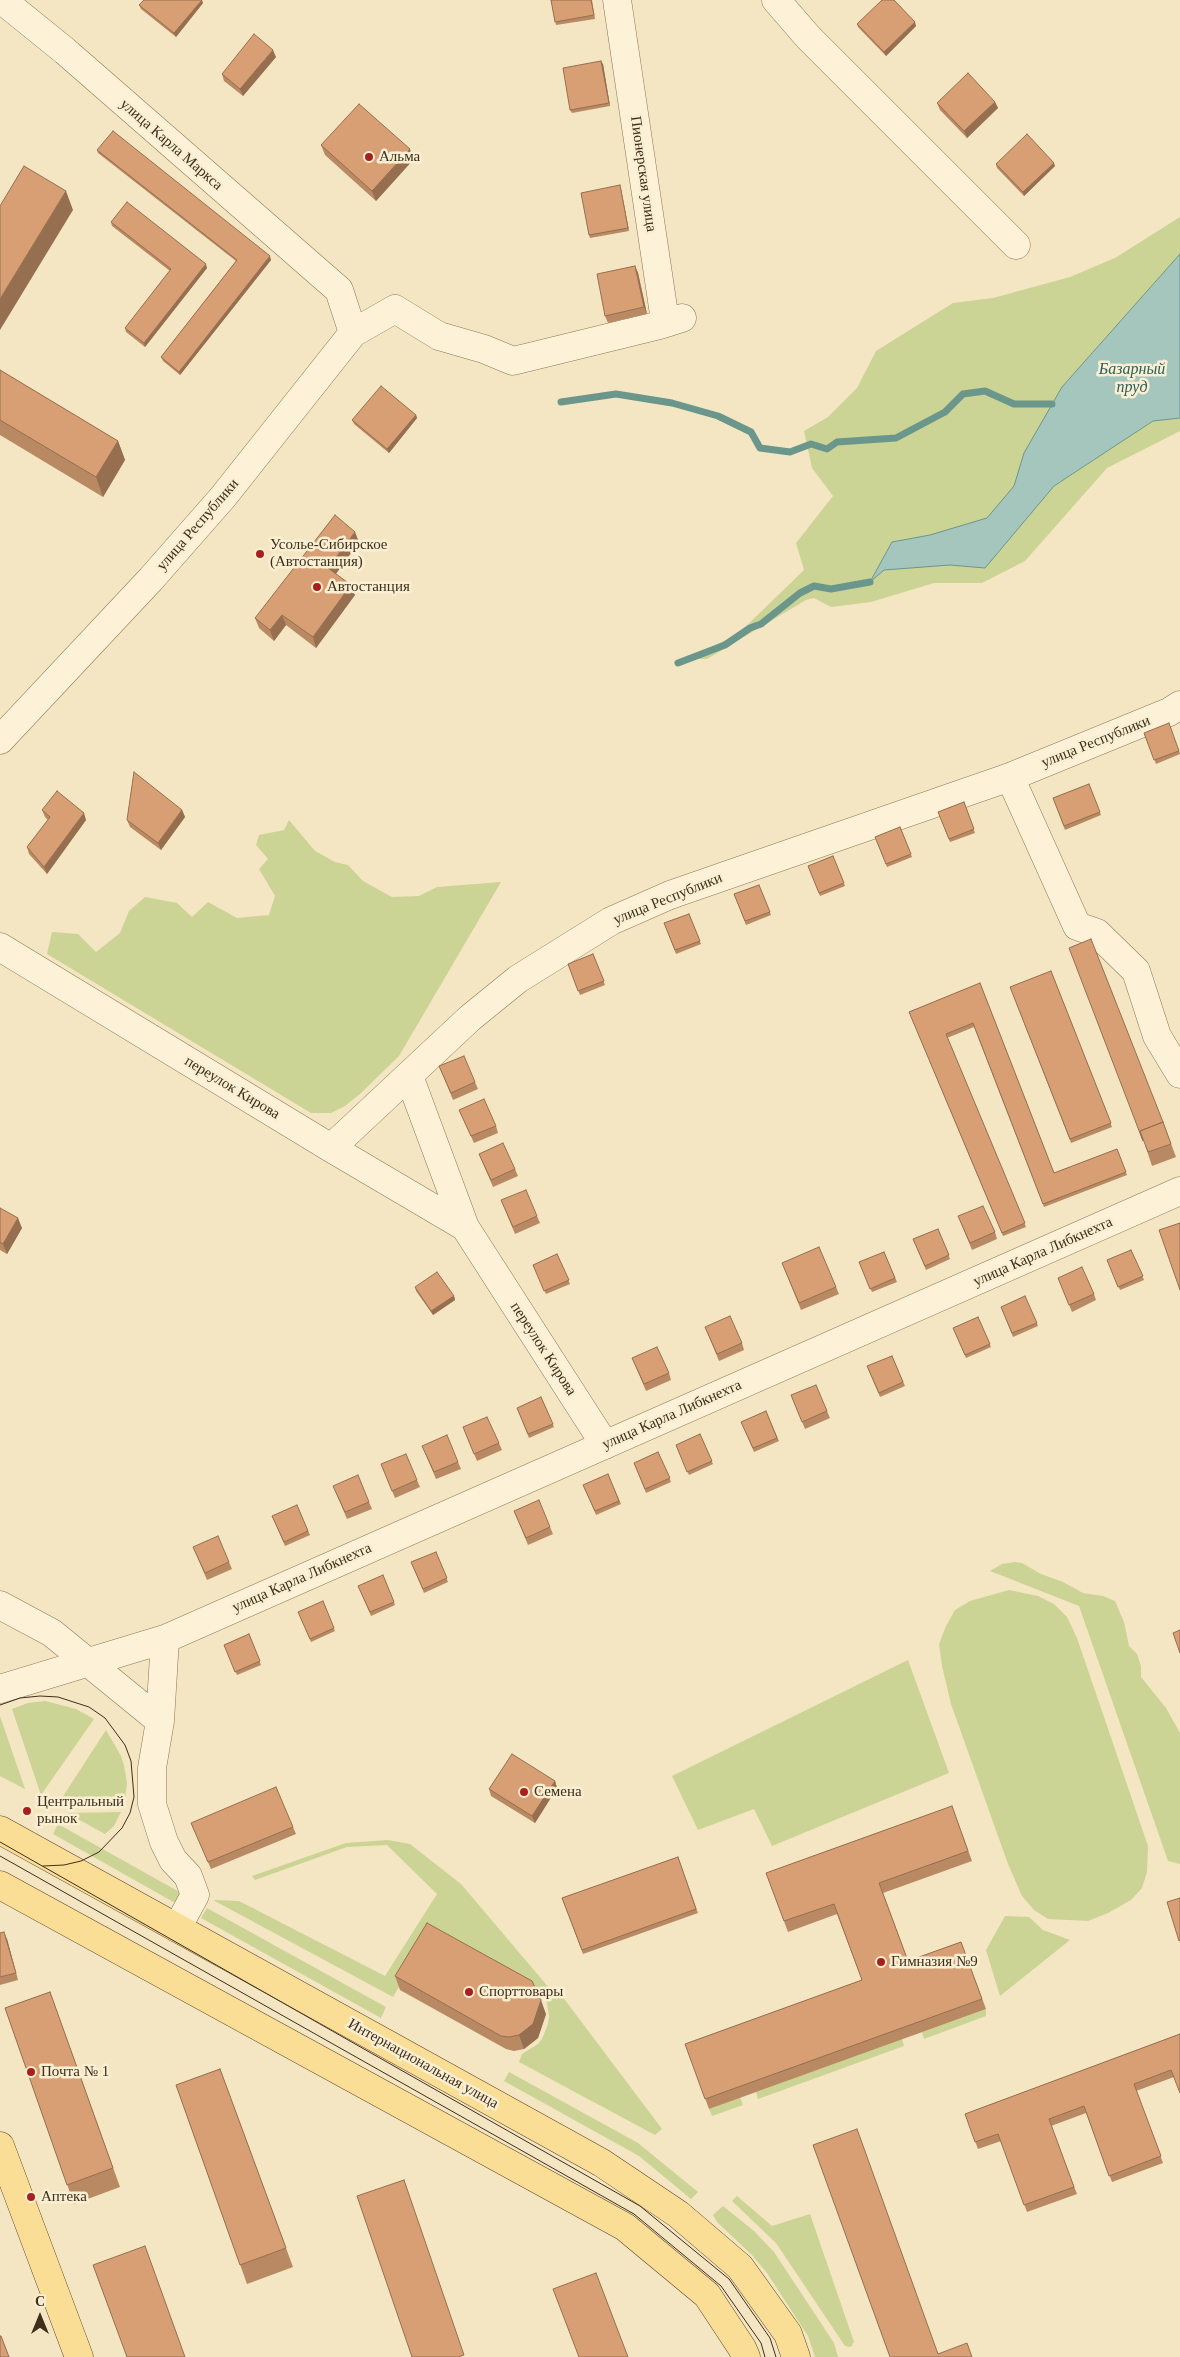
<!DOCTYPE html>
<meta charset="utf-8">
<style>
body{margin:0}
#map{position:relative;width:1180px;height:2357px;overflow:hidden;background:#f4e6c2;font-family:Georgia,serif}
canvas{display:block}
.north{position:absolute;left:15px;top:2292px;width:50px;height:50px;-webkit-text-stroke:4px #faefd3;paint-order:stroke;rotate:0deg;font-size:14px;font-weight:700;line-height:20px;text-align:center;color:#3e2e1c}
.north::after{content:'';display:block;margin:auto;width:18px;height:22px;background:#3e2e1c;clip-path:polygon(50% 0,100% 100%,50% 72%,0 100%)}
</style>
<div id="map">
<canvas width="1180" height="2357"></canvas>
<div class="north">С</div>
</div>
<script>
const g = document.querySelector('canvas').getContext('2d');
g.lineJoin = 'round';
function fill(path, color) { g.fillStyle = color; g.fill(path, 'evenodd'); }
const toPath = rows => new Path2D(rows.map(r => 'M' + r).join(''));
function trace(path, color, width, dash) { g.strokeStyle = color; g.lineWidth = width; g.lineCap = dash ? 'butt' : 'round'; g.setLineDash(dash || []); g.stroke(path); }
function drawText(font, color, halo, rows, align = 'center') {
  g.font = font + ' Georgia,serif'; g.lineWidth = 5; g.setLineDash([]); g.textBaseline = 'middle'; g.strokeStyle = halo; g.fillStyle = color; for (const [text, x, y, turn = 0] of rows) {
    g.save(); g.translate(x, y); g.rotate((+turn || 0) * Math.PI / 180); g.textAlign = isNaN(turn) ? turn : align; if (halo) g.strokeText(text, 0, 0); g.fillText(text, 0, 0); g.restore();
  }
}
fill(toPath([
 [1180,217,1180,254,1062,387,1054,486,1153,421,1180,418,1180,431,1107,468,1025,561,982,583,934,583,871,602,831,607,814,598,806,600,707,659,687,659,738,634,804,570,796,543,833,496,812,468,804,431,828,417,857,388,876,351,953,303,993,298,1070,277,1115,258],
 [289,820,315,851,335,862,348,865,363,881,392,897,419,896,437,887,501,882,399,1056,361,1093,345,1106,331,1113,311,1113,47,954,52,932,78,934,96,952,120,933,129,911,145,897,177,903,192,917,208,902,237,918,269,915,275,896,259,869,268,859,256,845,259,835,284,830],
 [1015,1562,1022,1563,1041,1574,1063,1582,1083,1593,1103,1596,1115,1601,1124,1622,1129,1646,1137,1654,1141,1666,1141,1677,1166,1708,1180,1733,1180,1864,1168,1861,1079,1606,990,1571,1002,1564],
 [1009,1590,1038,1596,1054,1604,1067,1617,1077,1638,1148,1846,1147,1872,1142,1888,1131,1900,1108,1913,1088,1921,1048,1919,1034,1910,1022,1896,1008,1864,951,1704,942,1666,939,1644,946,1626,955,1610,970,1601],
 [908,1660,949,1773,772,1846,754,1809,698,1830,672,1776],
 [45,1701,76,1709,94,1719,41,1795,12,1709,28,1703],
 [0,1716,25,1789,0,1776],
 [106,1730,121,1756,124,1765,127,1783,125,1800,58,1804],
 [121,1812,114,1826,105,1834,67,1813],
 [58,1824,183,1894,177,1904,53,1834],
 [388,1840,410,1844,461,1884,550,1989,562,1996,662,2129,655,2135,519,2062,522,2054,538,2044,542,2039,548,2024,549,2017,547,2003,540,1993,431,1933,393,1997,213,1900,239,1901,385,1976,437,1894,387,1845,347,1847,255,1880,252,1876,346,1843],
 [207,1908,386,2007,381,2018,201,1918],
 [1005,1916,1029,1917,1043,1930,1070,1940,1000,1996,986,1950],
 [986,2009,986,2016,924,2039,922,2032],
 [902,2039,904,2046,758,2099,756,2092],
 [509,2072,638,2143,698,2192,691,2199,639,2156,504,2081],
 [740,2097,743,2105,712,2116,709,2109],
 [737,2196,772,2226,810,2214,854,2342,851,2347,845,2346,776,2243,732,2201],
 [723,2206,754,2231,774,2252,834,2343,838,2357,815,2357,808,2336,767,2273,752,2255,717,2222,713,2215]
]), '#cbd494');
const water = toPath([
 [1180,254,1180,418,1153,421,1054,486,985,568,950,565,884,570,870,582,892,542,930,535,987,518,1014,486,1024,453,1062,387,1180,254]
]);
fill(water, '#a5c6bd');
trace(water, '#6a968c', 1);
trace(toPath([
 [561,402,616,394,672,403,718,416,751,432,760,448,790,452,811,444,827,449,837,442,896,438,945,412,963,394,985,391,1014,404,1052,404],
 [678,663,725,645,750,628,761,624,800,593,814,586,831,589,870,582]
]), '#6a968c', 7);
const minor = toPath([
 [617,0,664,314,660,325,682,318],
 [776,0,808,37,1016,245],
 [353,333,395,309,439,336,484,349,513,361,660,325],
 [0,740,151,579,223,497,353,333,339,290,65,51,2,0],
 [1010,777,1169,712,1180,705],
 [0,947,331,1148,465,1227,605,1445],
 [409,1076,465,1227],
 [331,1148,470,1018,518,979,611,921,670,895,1010,777,1077,926,1097,933,1136,971,1157,1036,1180,1074],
 [0,1605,52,1633,160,1721],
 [165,1639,160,1721,152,1768,152,1804,164,1842,173,1860,188,1876,195,1895,177,1928],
 [0,1689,165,1639,1180,1191]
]);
const major = toPath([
 [0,1830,602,2163,678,2214,740,2267,788,2334,796,2357],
 [0,1885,625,2227,707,2295,742,2348,746,2357],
 [0,2146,79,2357]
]);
trace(minor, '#907656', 29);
trace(major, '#5e442b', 29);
trace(minor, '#fdf2d7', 28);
trace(major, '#fbde95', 28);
trace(toPath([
 [0,1705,20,1698,40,1696,58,1697,89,1707,105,1718,125,1745,131,1761,134,1797,130,1813,122,1828,99,1852,81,1861,64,1865,43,1866],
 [0,1842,640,2206,729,2279,770,2338,776,2357],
 [0,1856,634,2214,721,2286,761,2343,765,2357]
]), '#3e2e1c', 1);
fill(toPath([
 [551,0,592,0,595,19,556,25],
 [203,3,176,37,141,9,139,5],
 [857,24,916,26,886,56,858,27],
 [276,57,243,96,224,81,222,74],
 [603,64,610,106,572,113,570,110],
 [995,102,998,108,967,138,940,110,937,103],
 [321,145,413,160,376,201,325,155],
 [97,150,271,260,180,375,163,361,161,357,236,261,98,153],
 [996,164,1055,166,1024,196,997,168],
 [621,189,629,231,590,238,589,235],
 [111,222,207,268,145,347,126,332,125,328,170,271,112,226],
 [635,266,638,273,647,314,608,323,605,316],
 [0,370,118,441,125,460,103,497,0,435],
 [416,415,417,418,389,453,354,424,352,420],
 [359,542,336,574,355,595,316,648,286,625,274,641,259,628,255,618],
 [1144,733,1179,751,1180,754,1156,764],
 [1089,784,1101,815,1065,830,1053,798],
 [964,802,975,833,950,842,938,812],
 [42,810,86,820,47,874,29,854,27,847,48,820,45,817],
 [182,810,185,817,161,850,130,827,127,820],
 [900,827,912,857,887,867,875,837],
 [833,856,845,886,820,896,808,866],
 [759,885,771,915,746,925,734,894],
 [689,914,701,944,676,954,664,923],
 [593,954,605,985,580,995,568,964],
 [1051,971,1112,1127,1071,1143,1010,987],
 [980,983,1054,1173,1117,1149,1127,1175,1044,1207,974,1027,947,1038,1026,1227,1003,1236,909,1012],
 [439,1066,475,1082,478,1089,453,1100],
 [459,1110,496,1126,498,1133,474,1143],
 [1163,1122,1176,1157,1152,1166,1145,1145],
 [479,1154,515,1169,518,1176,493,1187],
 [501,1200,537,1216,540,1223,515,1234],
 [0,1208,22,1228,7,1254,0,1250],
 [958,1216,995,1232,997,1239,972,1250],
 [938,1229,950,1259,926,1270,913,1239],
 [1131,1250,1144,1280,1120,1290,1107,1260],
 [884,1252,897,1282,872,1292,859,1262],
 [557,1254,570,1284,546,1294,533,1265],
 [782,1263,836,1287,839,1294,801,1310],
 [1058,1278,1094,1294,1096,1300,1072,1312],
 [415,1287,454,1296,455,1300,433,1315,416,1291],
 [1025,1296,1038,1326,1013,1337,1001,1307],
 [978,1317,991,1347,966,1358,953,1328],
 [705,1327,742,1343,744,1350,719,1361],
 [892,1356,905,1386,880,1397,867,1366],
 [632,1358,669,1373,671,1380,646,1391],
 [791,1395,827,1411,830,1418,805,1429],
 [541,1397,554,1427,529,1438,517,1408],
 [766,1411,779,1441,754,1452,741,1422],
 [463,1427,499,1443,502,1450,477,1461],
 [700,1434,713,1464,689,1475,676,1445],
 [422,1446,458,1462,461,1469,436,1479],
 [658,1452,671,1482,646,1493,634,1463],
 [381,1464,417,1480,420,1487,395,1498],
 [608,1474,621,1504,596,1515,583,1485],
 [333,1486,369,1502,372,1509,347,1519],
 [297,1505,310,1535,285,1546,272,1516],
 [514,1511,550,1527,553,1534,528,1545],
 [193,1547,229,1562,232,1569,207,1580],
 [436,1552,448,1582,424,1593,411,1562],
 [383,1575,395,1605,371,1616,358,1586],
 [323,1601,335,1631,311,1642,298,1612],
 [249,1634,261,1665,237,1675,224,1645],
 [555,1781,557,1788,535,1823,491,1796,489,1789],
 [952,1806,972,1861,883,1893,908,1961,961,1942,986,2009,709,2109,685,2044,862,1980,837,1914,788,1932,766,1873],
 [191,1823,293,1827,296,1834,211,1869],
 [678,1857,698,1913,583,1954,562,1898],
 [0,1933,7,1939,18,1980,0,1985],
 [395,1976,546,2014,538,2038,524,2049,514,2051,506,2049,400,1990],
 [50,1992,120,2187,74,2204,5,2008],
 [1180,2034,1174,2077,1136,2091,1163,2163,1112,2182,1086,2113,1051,2126,1077,2194,1027,2212,1001,2141,978,2149,965,2114],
 [220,2069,293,2267,247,2284,176,2085]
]), '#b98963');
fill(toPath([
 [202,0,203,3,176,37,174,33],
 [915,22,916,26,886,56,884,52],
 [273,50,276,57,243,96,240,89],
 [601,61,603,64,610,106,609,103],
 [995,102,998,108,967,138,964,131],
 [410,149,413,160,376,201,372,191],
 [1054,163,1055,166,1024,196,1023,192],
 [620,185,621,189,629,231,628,228],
 [66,191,73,210,0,330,0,299],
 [270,256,271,260,180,375,179,372],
 [206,264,207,268,145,347,144,343],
 [635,266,638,273,647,314,644,307],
 [416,415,417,418,389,453,387,449],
 [118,441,125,460,103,497,96,477],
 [355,532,359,542,332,579,328,568],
 [351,585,355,595,316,648,313,637],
 [282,615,286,625,274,641,270,630],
 [182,810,185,817,161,850,158,843],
 [84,813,86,820,47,874,44,867],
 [18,1218,22,1228,7,1254,3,1244],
 [454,1296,455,1300,433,1315,431,1311],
 [555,1781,557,1788,535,1823,532,1816],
 [4,1932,7,1939,18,1980,16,1973],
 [541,2000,546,2014,538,2038,524,2049,519,2035]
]), '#966f50');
const building = toPath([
 [144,0,202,0,174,33,139,5,144,0],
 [551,0,591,0,594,15,555,22,551,0],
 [882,0,894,0,915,22,884,52,857,24,882,0],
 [254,34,273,50,240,89,222,74,254,34],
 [601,61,609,103,570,110,563,68,601,61],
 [968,73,995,102,964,131,937,103,968,73],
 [359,104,410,149,372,191,321,145,359,104],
 [113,131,270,256,179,372,161,357,237,260,97,150,113,131],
 [1027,134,1054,163,1023,192,996,164,1027,134],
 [24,166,66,191,0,299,0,206,24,166],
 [620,185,628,228,589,235,581,193,620,185],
 [127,202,206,264,144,343,125,328,171,269,111,222,127,202],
 [635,266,644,307,605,316,597,274,635,266],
 [0,370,118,441,96,477,0,420,0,370],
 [381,386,416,415,387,449,352,420,381,386],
 [335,515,355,532,328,568,351,585,313,637,282,615,270,630,255,618,335,515],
 [1169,723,1179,751,1154,760,1144,733,1169,723],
 [134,772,182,810,158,843,127,820,134,772],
 [1089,784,1100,812,1064,826,1053,798,1089,784],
 [57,791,84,813,44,867,27,847,50,817,42,810,57,791],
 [964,802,974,829,949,839,938,812,964,802],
 [900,827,911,854,886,864,875,837,900,827],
 [833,856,844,883,819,893,808,866,833,856],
 [759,885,770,912,745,921,734,894,759,885],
 [689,914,700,941,675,950,664,923,689,914],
 [1091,939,1163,1122,1140,1131,1143,1141,1069,948,1091,939],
 [593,954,604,981,578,991,568,964,593,954],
 [1051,971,1111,1123,1070,1139,1010,987,1051,971],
 [980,983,1054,1173,1117,1149,1126,1172,1043,1204,973,1023,946,1034,1025,1223,1002,1233,909,1012,980,983],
 [464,1056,475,1082,451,1093,439,1066,464,1056],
 [484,1099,496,1126,471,1136,459,1110,484,1099],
 [1163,1122,1171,1144,1148,1152,1140,1131,1163,1122],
 [503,1143,515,1169,491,1180,479,1154,503,1143],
 [526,1190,537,1216,513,1227,501,1200,526,1190],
 [983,1206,995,1232,970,1243,958,1216,983,1206],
 [0,1208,18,1218,3,1244,0,1242,0,1208],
 [1180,1223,1180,1290,1159,1230,1180,1223],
 [938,1229,949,1255,925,1266,913,1239,938,1229],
 [819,1247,836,1287,799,1303,782,1263,819,1247],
 [1131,1250,1143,1276,1118,1287,1107,1260,1131,1250],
 [884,1252,895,1278,870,1289,859,1262,884,1252],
 [557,1254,569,1280,544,1291,533,1265,557,1254],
 [1082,1267,1094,1294,1069,1305,1058,1278,1082,1267],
 [437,1272,454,1296,431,1311,415,1287,437,1272],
 [1025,1296,1037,1323,1012,1333,1001,1307,1025,1296],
 [730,1316,742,1343,717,1354,705,1327,730,1316],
 [978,1317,990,1344,965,1355,953,1328,978,1317],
 [657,1347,669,1373,644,1384,632,1358,657,1347],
 [892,1356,903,1382,879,1393,867,1366,892,1356],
 [816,1385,827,1411,802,1422,791,1395,816,1385],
 [541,1397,553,1424,528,1434,517,1408,541,1397],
 [766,1411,777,1438,753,1448,741,1422,766,1411],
 [487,1417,499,1443,474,1454,463,1427,487,1417],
 [700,1434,712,1461,687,1472,676,1445,700,1434],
 [447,1435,458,1462,434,1472,422,1446,447,1435],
 [658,1452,670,1478,645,1489,634,1463,658,1452],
 [406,1454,417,1480,392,1491,381,1464,406,1454],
 [608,1474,619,1501,595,1511,583,1485,608,1474],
 [358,1475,369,1502,345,1512,333,1486,358,1475],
 [539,1500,550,1527,526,1538,514,1511,539,1500],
 [297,1505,308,1531,284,1542,272,1516,297,1505],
 [218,1536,229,1562,205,1573,193,1547,218,1536],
 [436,1552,447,1578,423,1589,411,1562,436,1552],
 [383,1575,394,1602,370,1612,358,1586,383,1575],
 [323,1601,334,1628,310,1639,298,1612,323,1601],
 [1180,1630,1180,1653,1173,1633,1180,1630],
 [249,1634,260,1661,235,1672,224,1645,249,1634],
 [512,1754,555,1781,532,1816,489,1789,512,1754],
 [276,1787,293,1827,208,1862,191,1823,276,1787],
 [952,1806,968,1851,879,1883,908,1961,961,1942,982,1999,705,2099,685,2044,862,1980,834,1904,784,1921,766,1873,952,1806],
 [678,1857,696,1909,582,1950,562,1898,678,1857],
 [1180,1898,1180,1940,1179,1941,1167,1902,1180,1898],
 [427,1923,532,1981,541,2000,533,2024,519,2035,509,2037,501,2036,395,1976,427,1923],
 [4,1932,16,1973,0,1977,0,1933,4,1932],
 [50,1992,113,2168,67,2185,5,2008,50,1992],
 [1180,2034,1180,2093,1171,2070,1134,2084,1161,2156,1109,2176,1084,2106,1049,2119,1074,2187,1024,2205,998,2134,975,2142,965,2114,1180,2034],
 [220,2069,286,2248,240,2265,176,2085,220,2069],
 [857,2129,938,2354,967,2343,972,2357,890,2357,813,2145,857,2129],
 [404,2180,464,2355,458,2357,412,2357,357,2196,404,2180],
 [145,2246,185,2357,127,2357,93,2265,145,2246],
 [596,2273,628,2357,579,2357,553,2289,596,2273],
 [0,2336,1,2336,9,2357,0,2357,0,2336]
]);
fill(building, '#d79f73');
trace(building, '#966f50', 1);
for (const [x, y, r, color] of [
 [369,157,5,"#a8201e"],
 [260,554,5,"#a8201e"],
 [317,587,5,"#a8201e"],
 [524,1792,5,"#a8201e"],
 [27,1811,5,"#a8201e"],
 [881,1962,5,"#a8201e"],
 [469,1992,5,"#a8201e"],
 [31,2072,5,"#a8201e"],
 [31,2197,5,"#a8201e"]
]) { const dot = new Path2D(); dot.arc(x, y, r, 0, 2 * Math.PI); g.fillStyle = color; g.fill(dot); trace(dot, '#faefd3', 2); }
drawText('15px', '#3e2e1c', '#faefd3', [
 ["улица Карла Маркса",171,145,41],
 ["Пионерская улица",643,174,82],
 ["улица Республики",198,525,-49],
 ["улица Республики",1096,742,-22],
 ["улица Республики",668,899,-22],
 ["переулок Кирова",232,1088,31],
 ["улица Карла Либкнехта",1043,1252,-24],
 ["переулок Кирова",543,1349,57],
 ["улица Карла Либкнехта",672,1415,-24],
 ["улица Карла Либкнехта",302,1578,-24],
 ["Интернациональная улица",423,2064,29]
]);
drawText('15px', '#3e2e1c', '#faefd3', [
 ["Альма",379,157],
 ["Усолье-Сибирское",270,545],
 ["(Автостанция)",270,562],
 ["Автостанция",327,587],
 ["Семена",534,1792],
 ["Центральный",37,1802],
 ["рынок",37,1819],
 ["Гимназия №9",891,1962],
 ["Спорттовары",479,1992],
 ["Почта № 1",41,2072],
 ["Аптека",41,2197]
], 'left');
drawText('italic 16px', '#2a605e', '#faefd3', [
 ["Базарный",1132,370],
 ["пруд",1132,388]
]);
</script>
